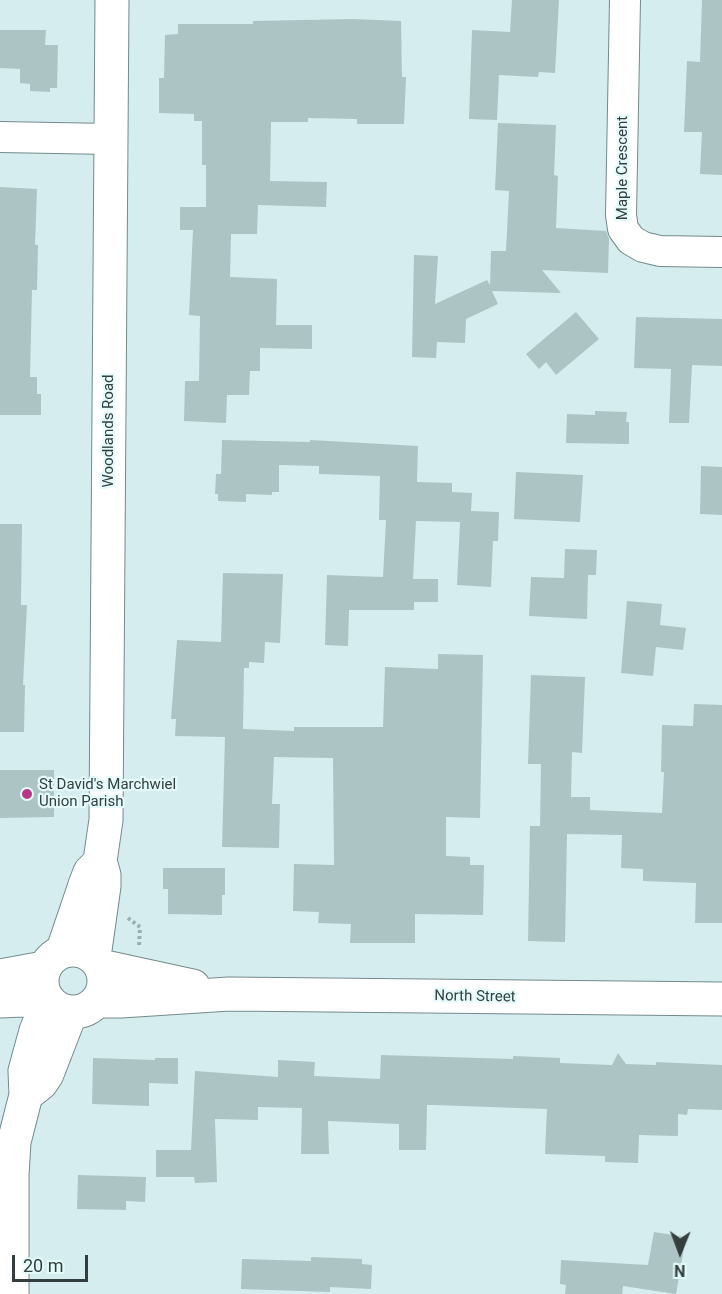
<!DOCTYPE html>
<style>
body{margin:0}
#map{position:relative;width:722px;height:1294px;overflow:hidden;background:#d5edee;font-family:Roboto,sans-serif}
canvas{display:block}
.north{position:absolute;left:650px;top:1222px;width:60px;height:60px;-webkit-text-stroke:4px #e3fbfb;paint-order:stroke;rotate:181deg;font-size:16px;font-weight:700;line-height:24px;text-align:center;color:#343e3e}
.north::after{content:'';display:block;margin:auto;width:21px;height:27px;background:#343e3e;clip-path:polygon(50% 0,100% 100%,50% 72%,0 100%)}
.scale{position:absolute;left:12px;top:1255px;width:76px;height:27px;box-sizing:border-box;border:3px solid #343e3e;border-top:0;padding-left:8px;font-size:18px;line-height:21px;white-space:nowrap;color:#343e3e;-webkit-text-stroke:4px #e3fbfb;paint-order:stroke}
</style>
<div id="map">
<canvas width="722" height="1294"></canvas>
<div class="north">N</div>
<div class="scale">20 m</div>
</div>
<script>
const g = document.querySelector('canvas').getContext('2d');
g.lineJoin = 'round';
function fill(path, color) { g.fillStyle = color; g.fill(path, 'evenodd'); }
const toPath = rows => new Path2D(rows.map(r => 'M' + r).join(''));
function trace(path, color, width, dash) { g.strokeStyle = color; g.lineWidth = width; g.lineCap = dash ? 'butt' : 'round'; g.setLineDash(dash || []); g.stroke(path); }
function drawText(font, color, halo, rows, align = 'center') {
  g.font = font + ' Roboto,sans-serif'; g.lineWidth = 4.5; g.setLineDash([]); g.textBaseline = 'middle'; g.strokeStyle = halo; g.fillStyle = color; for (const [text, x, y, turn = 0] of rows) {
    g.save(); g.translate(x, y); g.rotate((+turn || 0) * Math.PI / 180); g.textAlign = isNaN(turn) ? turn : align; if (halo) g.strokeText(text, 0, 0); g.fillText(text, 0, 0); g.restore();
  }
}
fill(toPath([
 [512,0,559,0,555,73,539,72,538,77,499,75,497,120,469,119,472,30,510,32],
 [702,0,722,0,722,175,700,174,702,132,684,132,687,61,700,62],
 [352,19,401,21,402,77,406,77,404,124,357,124,357,119,308,118,308,122,271,122,270,181,327,182,326,207,258,205,257,234,231,234,230,277,277,279,276,325,312,325,312,349,260,348,260,371,250,371,249,395,227,395,226,423,184,421,185,381,199,381,200,316,189,315,193,230,180,230,180,207,206,207,206,165,202,165,202,121,194,121,194,114,159,113,159,78,164,78,165,35,178,34,178,24,253,24,253,21],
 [0,30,46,30,45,45,58,45,57,88,50,88,50,92,30,91,30,84,20,83,20,69,0,68],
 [498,123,556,125,554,175,558,176,556,228,606,231,609,239,608,273,542,270,561,293,492,291,498,304,466,319,465,343,437,342,436,358,412,357,414,255,438,256,435,304,487,280,490,285,491,251,506,251,509,191,495,190],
 [0,187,37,189,35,245,38,245,37,290,32,290,30,377,37,377,37,394,41,394,41,415,0,415],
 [576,312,599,339,556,375,546,362,539,369,526,354],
 [636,317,722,319,722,366,692,365,689,423,669,423,671,369,634,368],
 [595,411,627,412,626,422,629,422,629,444,566,443,567,414,595,415],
 [222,440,310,442,310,440,418,446,417,482,452,483,452,492,472,493,471,511,499,512,498,541,493,541,491,587,457,585,460,522,416,521,413,579,438,579,438,602,414,602,414,610,349,610,348,646,325,645,327,575,383,577,386,520,379,520,380,476,319,474,319,466,279,465,279,492,272,492,272,495,246,494,246,502,218,501,218,494,215,494,216,474,221,474],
 [701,466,722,467,722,515,700,514],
 [516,472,583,475,580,522,514,519],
 [0,524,22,524,21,605,27,605,23,685,25,685,24,732,0,732],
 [565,549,597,550,596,575,588,575,587,619,529,616,531,577,564,578],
 [223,573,283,574,280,643,265,642,264,663,249,662,249,668,244,668,243,729,294,731,294,727,383,727,385,667,438,669,438,654,483,655,480,818,446,817,446,856,470,857,470,865,484,865,483,915,415,914,415,943,350,943,351,924,318,923,319,912,293,911,294,864,334,865,333,758,274,757,272,804,280,804,279,848,222,847,225,737,175,736,176,719,171,719,177,640,221,642],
 [627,601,662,604,660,625,686,628,683,650,656,647,653,676,621,673],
 [531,675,585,677,582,753,572,752,571,797,590,797,590,810,662,813,664,772,661,772,662,725,693,726,694,704,722,705,722,923,695,923,696,883,643,881,643,869,621,868,622,835,567,834,565,942,528,941,530,826,540,826,541,764,528,764],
 [0,770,54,770,54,817,0,818],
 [163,868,225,868,225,895,222,895,222,915,168,914,168,889,163,889],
 [618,1053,626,1064,656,1065,656,1062,722,1065,722,1110,688,1109,687,1115,678,1114,678,1136,639,1135,638,1163,605,1162,605,1156,545,1154,547,1109,434,1105,427,1105,426,1150,399,1150,399,1124,328,1121,329,1154,301,1154,302,1108,258,1107,258,1120,215,1119,217,1182,195,1183,194,1177,156,1177,156,1150,191,1150,195,1071,278,1077,278,1060,315,1062,314,1076,380,1079,381,1055,513,1059,513,1056,560,1058,560,1063,612,1065],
 [93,1058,155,1060,155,1058,178,1058,178,1084,149,1083,149,1106,92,1104],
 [78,1175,146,1177,145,1202,126,1201,126,1210,77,1209],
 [654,1232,686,1237,676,1294,623,1286,622,1294,565,1294,566,1285,560,1284,561,1260,648,1265],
 [311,1257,362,1259,362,1264,372,1265,371,1289,330,1287,330,1292,241,1289,242,1259,311,1261]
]), '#adc4c5');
const minor = toPath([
 [625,0,621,215,623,229,631,240,643,247,660,251,722,252],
 [0,137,111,139]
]);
const tertiary = toPath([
 '42 981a31 31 0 1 1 62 0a31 31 0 1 1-62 0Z',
 [63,950,85,885,90,872,99,863],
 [94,957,104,886,104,875,100,861,106,820,112,0],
 [101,966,193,986],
 [0,976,44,968],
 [0,1001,47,999],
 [97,1001,121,1001,229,994,722,999],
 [26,1095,41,1083,47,1074,71,1012],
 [12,1294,12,1175,14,1142,26,1095,25,1071,36,1031,48,1001]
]);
trace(minor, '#748a8b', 32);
trace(tertiary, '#748a8b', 35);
trace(toPath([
 [128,918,140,927,139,947]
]), '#9cafb0', 4, [3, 3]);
trace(minor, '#fff', 30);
trace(tertiary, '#fff', 33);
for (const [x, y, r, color] of [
 [27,794,6,"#b73886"]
]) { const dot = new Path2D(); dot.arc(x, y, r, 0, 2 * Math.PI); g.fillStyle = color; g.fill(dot); trace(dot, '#e3fbfb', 2); }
drawText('15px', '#343e3e', '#e3fbfb', [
 ["Maple Crescent",623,168,-90],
 ["Woodlands Road",109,431,-90],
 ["North Street",475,997,1]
]);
drawText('15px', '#343e3e', '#e3fbfb', [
 ["St David's Marchwiel",39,785],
 ["Union Parish",39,802]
], 'left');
</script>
